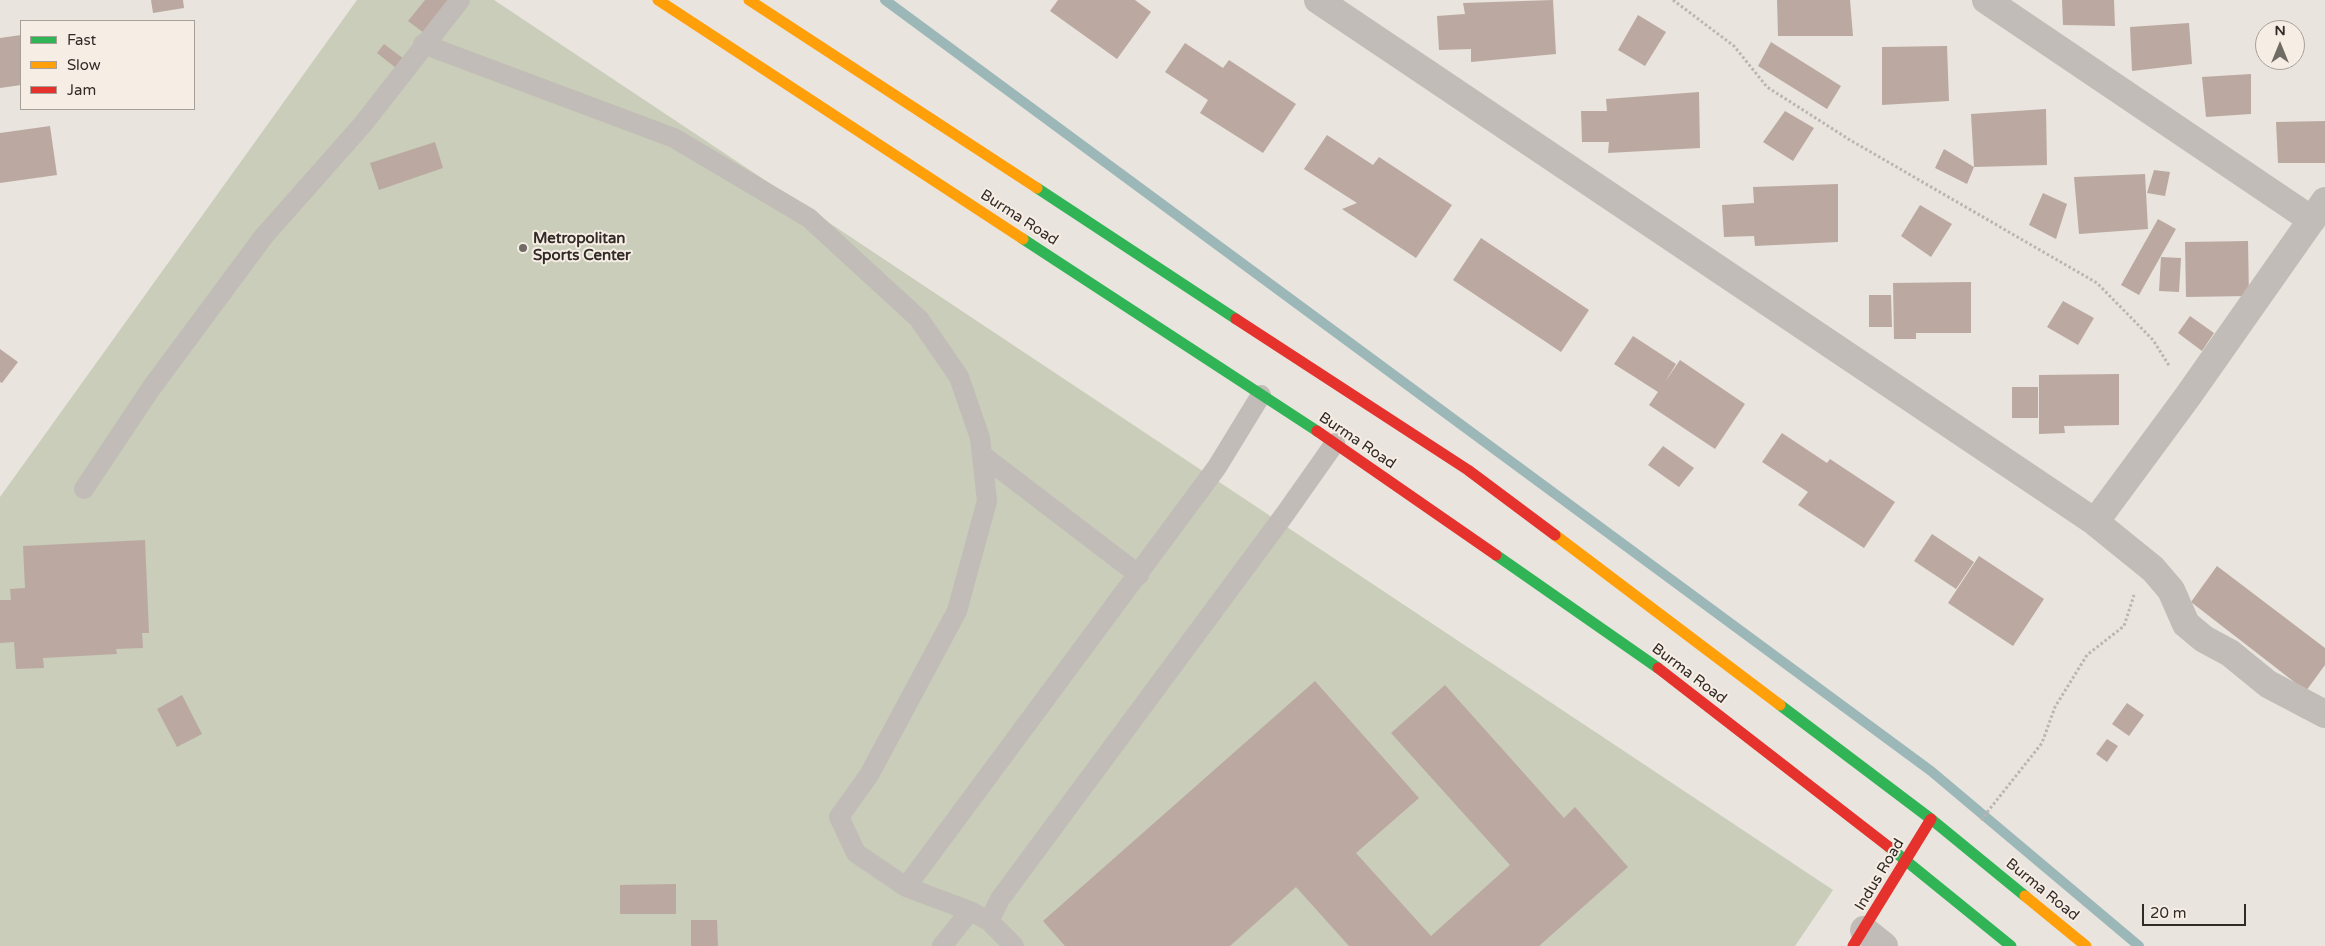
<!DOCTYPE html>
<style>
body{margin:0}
#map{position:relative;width:2325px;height:946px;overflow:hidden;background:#e9e4de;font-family:"Varela Round",sans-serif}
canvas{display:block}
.legend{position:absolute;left:20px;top:20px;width:175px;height:90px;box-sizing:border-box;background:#f6eee4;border:1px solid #a7a098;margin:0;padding:6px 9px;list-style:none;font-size:15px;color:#312a26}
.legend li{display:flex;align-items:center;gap:10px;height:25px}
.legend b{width:25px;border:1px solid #a7a098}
.north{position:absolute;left:2255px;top:20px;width:50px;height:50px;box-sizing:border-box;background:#f6eee4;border:1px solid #a7a098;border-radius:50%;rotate:0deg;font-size:14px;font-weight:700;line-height:20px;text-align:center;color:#312a26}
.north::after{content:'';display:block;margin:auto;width:18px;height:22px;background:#716b66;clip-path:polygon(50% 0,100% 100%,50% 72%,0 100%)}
.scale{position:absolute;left:2142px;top:904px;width:104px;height:22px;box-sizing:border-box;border:2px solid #312a26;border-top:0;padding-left:6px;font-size:15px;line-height:18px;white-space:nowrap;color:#312a26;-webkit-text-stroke:4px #f6eee4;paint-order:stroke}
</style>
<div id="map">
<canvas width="2325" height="946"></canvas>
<ul class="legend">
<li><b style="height:6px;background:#30b455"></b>Fast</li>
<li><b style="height:6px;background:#ff9f0a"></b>Slow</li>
<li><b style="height:6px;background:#e5322d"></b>Jam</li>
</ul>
<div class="north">N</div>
<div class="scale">20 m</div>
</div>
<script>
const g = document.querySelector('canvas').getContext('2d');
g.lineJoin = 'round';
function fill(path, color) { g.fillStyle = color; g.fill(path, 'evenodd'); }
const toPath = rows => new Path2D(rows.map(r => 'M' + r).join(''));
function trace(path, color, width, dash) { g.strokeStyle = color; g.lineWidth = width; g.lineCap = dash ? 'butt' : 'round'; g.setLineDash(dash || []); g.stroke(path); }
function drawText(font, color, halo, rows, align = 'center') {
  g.font = font + ' "Varela Round",sans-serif'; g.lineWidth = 4; g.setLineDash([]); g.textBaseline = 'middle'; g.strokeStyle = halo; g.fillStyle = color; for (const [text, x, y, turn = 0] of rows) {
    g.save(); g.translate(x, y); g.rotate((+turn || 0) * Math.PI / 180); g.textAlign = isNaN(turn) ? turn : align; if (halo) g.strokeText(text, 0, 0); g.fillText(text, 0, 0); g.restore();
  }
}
fill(toPath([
 [357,0,494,0,1833,890,1795,946,0,946,0,497]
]), '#c9cdb9');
trace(toPath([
 [885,0,1931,771,2139,946]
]), '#9cb7b8', 10);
fill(toPath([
 [151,0,183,0,184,8,153,13],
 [425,0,451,0,424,33,408,21],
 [1058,0,1135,0,1151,12,1117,59,1050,11],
 [1553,0,1556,54,1471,62,1471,49,1439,50,1437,16,1465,14,1463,3],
 [1777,0,1850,0,1853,36,1778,36],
 [2062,0,2114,0,2115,26,2063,25],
 [1638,15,1666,32,1645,66,1618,50],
 [2189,23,2192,64,2132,71,2130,27],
 [21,35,21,85,0,88,0,38],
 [1771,42,1841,86,1827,109,1758,66],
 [1185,43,1223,68,1229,60,1296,104,1263,153,1200,113,1208,100,1165,72],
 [384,44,408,62,401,72,377,53],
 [1947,46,1949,101,1882,105,1882,47],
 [2251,74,2251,114,2206,117,2202,77],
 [1699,92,1700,148,1608,153,1609,142,1582,142,1581,111,1607,111,1606,99],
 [2046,109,2047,165,1974,167,1971,114],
 [1785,111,1814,128,1793,161,1763,142],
 [2325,121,2325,163,2278,163,2276,122],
 [50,126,57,175,0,183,0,133],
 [1327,135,1373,165,1379,157,1452,205,1416,258,1342,209,1357,203,1304,169],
 [435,142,443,168,379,190,370,163],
 [1944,149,1974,167,1967,184,1935,168],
 [2154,170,2170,172,2165,196,2147,193],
 [2145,174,2148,229,2079,234,2074,177],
 [1838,184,1838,242,1755,246,1754,236,1724,237,1722,205,1754,203,1753,187],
 [2043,193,2067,204,2056,239,2029,225],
 [1920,205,1952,224,1931,257,1901,236],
 [2158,219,2176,229,2139,295,2121,285],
 [1481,238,1589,310,1561,352,1453,280],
 [2248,241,2249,296,2186,297,2185,242],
 [2161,257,2181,258,2179,292,2159,291],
 [1971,282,1971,333,1916,333,1916,339,1894,339,1893,283],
 [1869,295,1891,295,1892,327,1869,327],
 [2063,301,2094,318,2078,345,2047,327],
 [2190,316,2214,333,2202,351,2178,333],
 [1633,336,1676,364,1665,382,1680,360,1745,404,1715,449,1649,405,1658,392,1614,364],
 [0,349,18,362,2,383,0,382],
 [2119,374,2119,425,2064,426,2065,433,2039,434,2039,375],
 [2012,387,2038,387,2038,418,2012,418],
 [1782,433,1827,463,1830,459,1895,502,1864,548,1798,505,1808,492,1762,462],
 [1663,446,1694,468,1679,487,1648,465],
 [1932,534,1974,562,1956,589,1914,561],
 [145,540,149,633,142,633,143,648,116,649,117,654,43,658,44,668,16,669,14,642,0,643,0,600,11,600,10,589,25,588,23,546],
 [1979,556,2044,599,2013,646,1948,603],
 [2217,566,2325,648,2325,665,2306,691,2191,602],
 [1315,681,1419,798,1356,853,1431,936,1510,865,1391,733,1445,685,1564,818,1575,807,1628,867,1539,946,1349,946,1296,887,1230,946,1065,946,1043,921],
 [182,695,202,734,177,747,157,709],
 [2127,703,2144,715,2129,736,2112,724],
 [2107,739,2118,746,2107,762,2096,754],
 [676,884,676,914,620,914,620,885],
 [691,920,717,920,718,946,691,946]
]), '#bba9a1');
trace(toPath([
 [1673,0,1734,46,1767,87,1850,140,2097,283,2153,340,2170,367],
 [1981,820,2042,743,2055,707,2087,655,2124,626,2134,595]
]), '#bab5b0', 3, [2.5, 2.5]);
trace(toPath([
 [423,44,674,138,809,218,919,319,959,377,980,438,987,501,957,611,869,775,839,817,856,853,906,887,970,911,989,921],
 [982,455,1139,575],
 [84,489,152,387,264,236,363,124,460,0],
 [906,887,1217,467,1261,395],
 [942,946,970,911],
 [1014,946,989,921,1000,899,1285,514,1335,443]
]), '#c1bcb7', 20);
trace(toPath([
 [1318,0,2095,522,2153,569,2171,590,2186,624,2204,639,2230,653,2268,684,2325,714],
 [1986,0,2312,220],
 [2095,522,2188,396,2325,201],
 [1864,930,1884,946]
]), '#c1bcb7', 28);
trace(toPath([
 [1037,188,1236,319],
 [1023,239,1317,431],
 [1496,555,1658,668],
 [1780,705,1931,819,2025,896],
 [1889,847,2011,946]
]), '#30b455', 11);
trace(toPath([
 [658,0,1023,239],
 [749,0,1037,188],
 [1555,535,1780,705],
 [2025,896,2086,946]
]), '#ff9f0a', 11);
trace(toPath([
 [1236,319,1468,470,1555,535],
 [1317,431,1496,555],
 [1658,668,1889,847],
 [1853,946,1931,819]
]), '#e5322d', 11);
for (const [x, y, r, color] of [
 [523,248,5,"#716b66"]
]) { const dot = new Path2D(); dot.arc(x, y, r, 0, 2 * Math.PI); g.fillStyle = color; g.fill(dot); trace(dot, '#f6eee4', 2); }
drawText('15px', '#312a26', '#f6eee4', [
 ["Burma Road",1019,218,33],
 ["Burma Road",1357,441,34],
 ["Burma Road",1689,674,37],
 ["Indus Road",1880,875,-59],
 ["Burma Road",2042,890,39]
]);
drawText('bold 15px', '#312a26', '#f6eee4', [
 ["Metropolitan",533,239],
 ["Sports Center",533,256]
], 'left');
</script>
